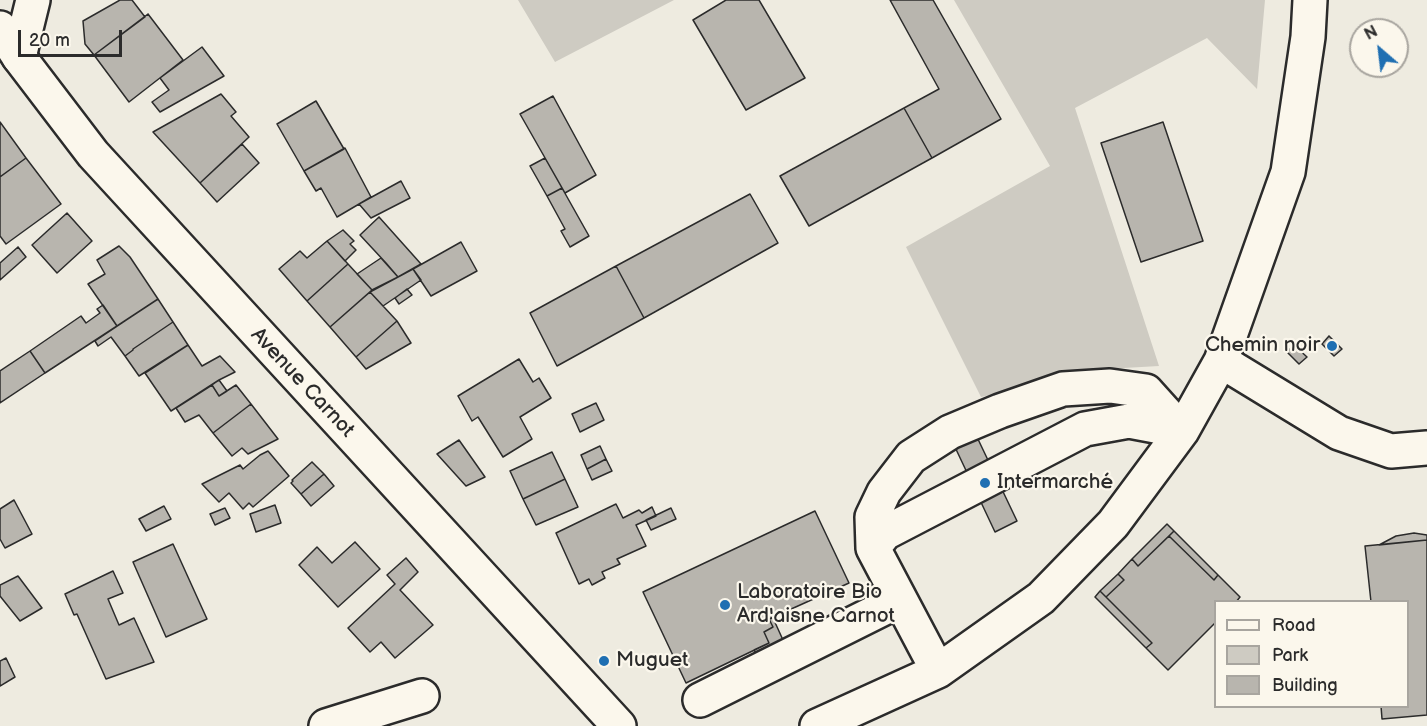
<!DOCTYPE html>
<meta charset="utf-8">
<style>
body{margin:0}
#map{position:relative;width:1427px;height:726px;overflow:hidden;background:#eeebe0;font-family:"Balsamiq Sans",sans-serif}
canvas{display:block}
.legend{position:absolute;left:1214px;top:600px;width:195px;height:108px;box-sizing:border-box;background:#fbf7ec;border:2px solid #a8a59f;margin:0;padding:8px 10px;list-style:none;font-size:18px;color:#2b2b2b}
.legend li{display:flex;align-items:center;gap:12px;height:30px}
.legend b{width:30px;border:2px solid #a8a59f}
.north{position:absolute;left:1349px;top:18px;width:60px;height:60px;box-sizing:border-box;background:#fbf7ec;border:2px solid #a8a59f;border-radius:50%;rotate:332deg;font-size:16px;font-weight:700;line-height:24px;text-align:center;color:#2b2b2b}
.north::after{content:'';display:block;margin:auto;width:21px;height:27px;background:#1f6fb2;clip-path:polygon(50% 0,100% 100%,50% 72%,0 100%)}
.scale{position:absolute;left:18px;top:30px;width:104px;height:27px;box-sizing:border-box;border:3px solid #2b2b2b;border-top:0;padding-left:8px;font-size:18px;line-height:21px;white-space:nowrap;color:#2b2b2b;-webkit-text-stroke:4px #fbf7ec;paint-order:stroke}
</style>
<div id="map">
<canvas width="1427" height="726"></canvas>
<ul class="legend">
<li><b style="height:8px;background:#fbf7ec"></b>Road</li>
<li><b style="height:16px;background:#cecbc2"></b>Park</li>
<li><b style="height:16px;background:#b8b5ae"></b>Building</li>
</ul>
<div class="north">N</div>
<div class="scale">20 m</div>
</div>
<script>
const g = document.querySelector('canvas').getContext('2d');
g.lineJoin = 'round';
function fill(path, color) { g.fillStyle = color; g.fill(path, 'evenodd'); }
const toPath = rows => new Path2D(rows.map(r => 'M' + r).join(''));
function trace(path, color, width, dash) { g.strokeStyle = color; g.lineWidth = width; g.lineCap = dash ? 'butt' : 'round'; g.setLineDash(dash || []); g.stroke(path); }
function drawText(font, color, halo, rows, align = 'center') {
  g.font = font + ' "Balsamiq Sans",sans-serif'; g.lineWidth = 4.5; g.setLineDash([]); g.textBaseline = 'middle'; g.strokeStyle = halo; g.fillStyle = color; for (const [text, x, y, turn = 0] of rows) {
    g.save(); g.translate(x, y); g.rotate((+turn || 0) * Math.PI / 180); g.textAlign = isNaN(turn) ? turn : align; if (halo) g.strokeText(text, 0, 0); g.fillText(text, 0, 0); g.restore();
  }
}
fill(toPath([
 [518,0,674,0,555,62],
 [954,0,1265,0,1257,89,1207,38,1075,108,1159,366,1106,369,981,397,906,247,1050,166]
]), '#cecbc2');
const building = toPath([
 [120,0,132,0,145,17,94,55,85,44,83,21,120,0],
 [726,0,759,0,805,78,746,110,693,20,726,0],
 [890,0,933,0,1001,119,932,158,904,108,939,89,890,0],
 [148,14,183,60,129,102,94,55,148,14],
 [202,47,224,76,160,112,152,102,169,90,160,78,202,47],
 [221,94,236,112,231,116,249,137,200,183,153,132,221,94],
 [553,96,596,175,565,193,520,114,553,96],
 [316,101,344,149,304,171,277,124,316,101],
 [904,108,932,158,809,226,780,176,904,108],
 [0,122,26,158,0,177,0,122],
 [1163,122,1203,241,1141,262,1101,143,1163,122],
 [242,144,259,163,217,202,200,183,242,144],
 [345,148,371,197,337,217,321,188,316,191,304,171,345,148],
 [26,158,61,204,6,244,0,236,0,177,26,158],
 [545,158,562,188,547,196,530,166,545,158],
 [401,181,410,198,371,218,359,204,401,181],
 [562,188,589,236,570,247,561,231,565,229,547,196,562,188],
 [750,194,778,243,644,318,616,266,750,194],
 [67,213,92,241,57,273,32,245,67,213],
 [379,217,421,264,398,277,386,263,360,235,379,217],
 [343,230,354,241,350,244,356,250,345,261,327,241,343,230],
 [327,241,348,264,307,301,279,269,300,251,307,258,327,241],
 [461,242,477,271,431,296,413,269,461,242],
 [119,246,130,257,158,299,117,326,88,284,105,274,97,260,119,246],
 [18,247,26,257,0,280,0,263,18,247],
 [381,258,398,277,372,290,357,274,381,258],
 [348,264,372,290,330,327,307,301,348,264],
 [616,266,644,318,557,366,530,313,616,266],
 [413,269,421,280,383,306,370,292,413,269],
 [407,289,412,295,399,304,395,298,407,289],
 [370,292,397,321,356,357,330,327,370,292],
 [158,299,173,322,133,349,133,350,125,356,111,337,98,346,95,341,158,299],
 [103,305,117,326,45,373,30,351,81,316,86,323,100,313,97,309,103,305],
 [397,321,411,343,366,369,356,357,397,321],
 [173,322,188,345,139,376,125,356,133,350,133,349,173,322],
 [1329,336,1342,349,1334,356,1322,344,1329,336],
 [188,345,202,366,220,356,235,372,219,380,171,411,145,373,188,345],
 [1294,345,1307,357,1299,364,1287,352,1294,345],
 [30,351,45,373,0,403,0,371,30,351],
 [519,359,533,382,539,378,551,398,520,417,532,439,503,457,478,417,472,421,458,396,519,359],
 [219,380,227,391,219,396,212,385,219,380],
 [212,385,219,396,236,385,251,404,213,433,199,415,185,422,176,408,212,385],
 [596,403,604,420,580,432,572,414,596,403],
 [251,404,278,439,248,454,242,448,232,456,213,433,251,404],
 [976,435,1017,521,995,532,954,445,976,435],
 [459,440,485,477,466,486,437,454,459,440],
 [600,446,606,459,587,469,581,455,600,446],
 [268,451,289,476,253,507,249,503,243,509,229,493,219,502,202,484,240,465,243,469,260,455,268,451],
 [552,452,565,479,523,499,510,471,552,452],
 [606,459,612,471,592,480,587,469,606,459],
 [312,462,324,474,301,494,291,483,293,481,292,480,312,462],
 [324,474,334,486,311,506,301,494,324,474],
 [565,479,578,507,536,525,523,499,565,479],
 [14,500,32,534,5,548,0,539,0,509,14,500],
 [616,504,623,518,639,510,642,513,652,507,656,516,636,525,646,546,617,559,620,564,602,572,605,578,592,585,589,579,579,584,556,533,616,504],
 [275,505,281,523,256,532,250,514,275,505],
 [164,506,171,519,146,531,139,519,164,506],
 [225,508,230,518,215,525,210,514,225,508],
 [671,508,676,519,651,530,646,520,671,508],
 [815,511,849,583,769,619,773,627,764,632,769,643,686,683,643,592,815,511],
 [1167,524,1174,531,1138,566,1132,559,1167,524],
 [1174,531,1218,575,1214,580,1169,536,1174,531],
 [1414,533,1427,535,1427,540,1379,545,1396,536,1414,533],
 [1169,536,1214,580,1218,575,1240,597,1236,602,1216,602,1216,622,1168,670,1146,648,1152,643,1106,597,1124,580,1118,574,1132,559,1138,566,1169,536],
 [1427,540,1427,715,1382,719,1381,706,1408,706,1408,602,1371,602,1365,546,1427,540],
 [355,542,380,569,338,607,299,565,317,547,332,563,355,542],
 [173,544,207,619,166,637,133,562,173,544],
 [406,558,418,572,400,590,433,625,395,658,381,642,370,652,348,628,395,584,387,575,406,558],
 [113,571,123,593,108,599,119,625,134,618,154,662,106,679,77,614,74,615,65,594,113,571],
 [1118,574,1124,580,1106,597,1100,591,1118,574],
 [18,576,42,608,20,621,0,596,0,585,18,576],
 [1100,591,1152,643,1146,648,1095,597,1100,591],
 [773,618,783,640,756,653,754,650,769,643,764,632,773,627,769,619,773,618],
 [6,658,15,677,0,686,0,661,6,658]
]);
fill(building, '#b8b5ae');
trace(building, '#2b2b2b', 1.5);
const minor = toPath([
 [19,57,33,0],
 [1221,361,1339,433,1391,451,1427,448],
 [873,548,885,533,1085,429,1129,421,1182,431],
 [938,671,873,548,872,517,884,492,911,457,950,432,1000,411,1063,389,1110,386,1146,391,1182,431],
 [700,700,900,600],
 [326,726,422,696],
 [817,726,938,671,1041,598,1113,524,1182,431,1221,361,1288,172,1308,37,1310,0]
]);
const major = toPath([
 [0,28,19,57,93,154,619,726]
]);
trace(minor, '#2b2b2b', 38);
trace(major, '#2b2b2b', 38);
trace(minor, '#fbf7ec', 33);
trace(major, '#fbf7ec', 33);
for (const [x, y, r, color] of [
 [1332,346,6,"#1f6fb2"],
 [985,483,6,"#1f6fb2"],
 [725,605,6,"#1f6fb2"],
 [604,661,6,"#1f6fb2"]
]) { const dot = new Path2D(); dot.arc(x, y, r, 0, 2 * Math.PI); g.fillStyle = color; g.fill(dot); trace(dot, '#fbf7ec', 2); }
drawText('21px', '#2b2b2b', '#fbf7ec', [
 ["Chemin noir",1320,346,"right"],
 ["Intermarché",997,483],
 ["Laboratoire Bio",737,593],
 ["Ard'aisne Carnot",737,617],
 ["Muguet",616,661]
], 'left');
drawText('21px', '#2b2b2b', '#fbf7ec', [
 ["Avenue Carnot",302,383,47]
]);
</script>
